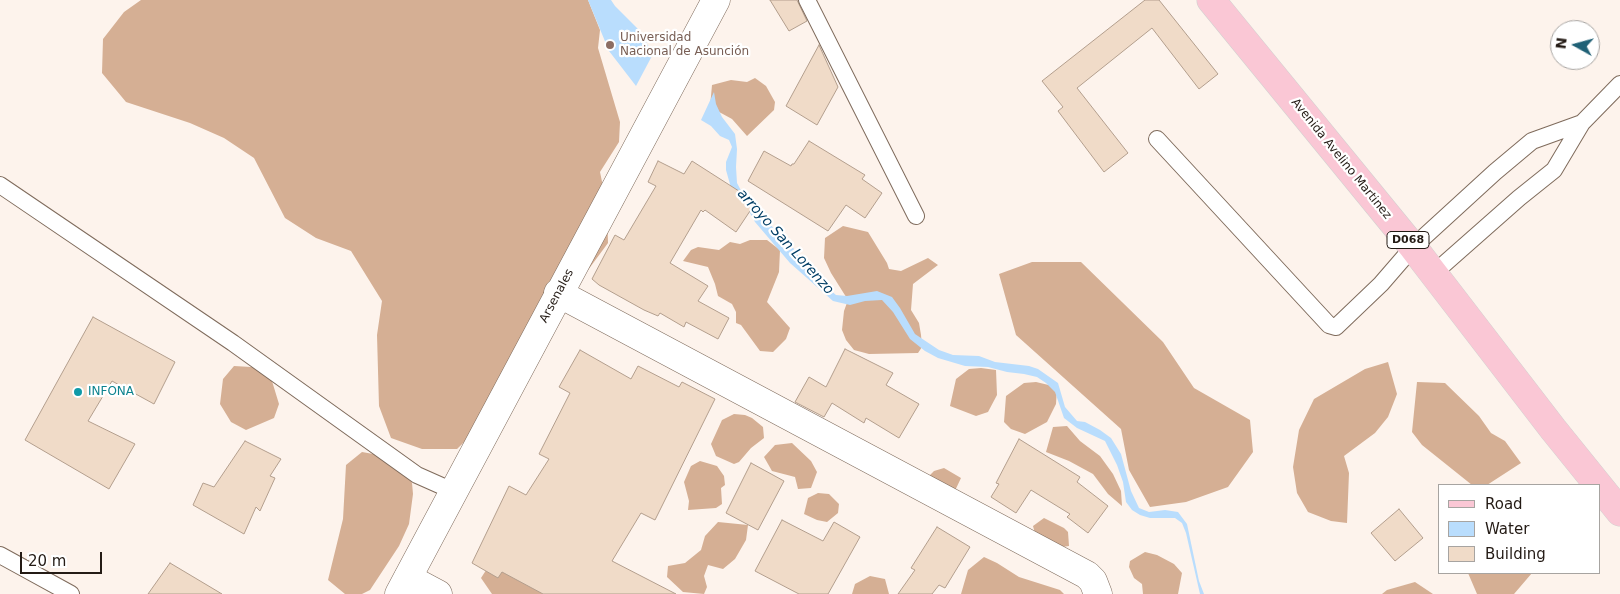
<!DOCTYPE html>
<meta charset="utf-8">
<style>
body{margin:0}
#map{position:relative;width:1620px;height:594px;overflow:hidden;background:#fdf3ec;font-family:"DejaVu Sans",sans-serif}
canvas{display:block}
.legend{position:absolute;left:1438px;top:484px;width:162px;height:90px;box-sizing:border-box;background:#fff;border:1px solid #a7a4a1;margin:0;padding:6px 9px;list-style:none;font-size:15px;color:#241b15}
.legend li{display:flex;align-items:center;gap:10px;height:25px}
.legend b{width:25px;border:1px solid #a7a4a1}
.north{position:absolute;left:1550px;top:20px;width:50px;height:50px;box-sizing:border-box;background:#fff;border:1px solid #a7a4a1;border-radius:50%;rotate:277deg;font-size:14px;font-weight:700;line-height:20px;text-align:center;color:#241b15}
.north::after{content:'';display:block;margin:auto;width:18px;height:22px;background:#206176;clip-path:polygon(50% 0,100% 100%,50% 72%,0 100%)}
.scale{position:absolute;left:20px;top:552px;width:82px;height:22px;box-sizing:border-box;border:2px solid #241b15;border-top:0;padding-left:6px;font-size:15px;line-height:18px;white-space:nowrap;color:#241b15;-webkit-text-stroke:4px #fff;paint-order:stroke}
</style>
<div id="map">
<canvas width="1620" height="594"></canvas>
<ul class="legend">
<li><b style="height:6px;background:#fac7d5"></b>Road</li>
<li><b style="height:14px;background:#b9ddfd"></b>Water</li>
<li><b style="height:14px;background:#f0dbc8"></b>Building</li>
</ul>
<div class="north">N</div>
<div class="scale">20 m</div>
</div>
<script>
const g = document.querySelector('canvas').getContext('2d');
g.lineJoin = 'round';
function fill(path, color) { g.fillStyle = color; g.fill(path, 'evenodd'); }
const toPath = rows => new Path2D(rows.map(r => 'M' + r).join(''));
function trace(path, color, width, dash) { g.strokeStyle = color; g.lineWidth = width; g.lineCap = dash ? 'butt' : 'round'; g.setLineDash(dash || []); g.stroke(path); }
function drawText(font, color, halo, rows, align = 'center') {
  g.font = font + ' "DejaVu Sans",sans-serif'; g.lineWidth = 4.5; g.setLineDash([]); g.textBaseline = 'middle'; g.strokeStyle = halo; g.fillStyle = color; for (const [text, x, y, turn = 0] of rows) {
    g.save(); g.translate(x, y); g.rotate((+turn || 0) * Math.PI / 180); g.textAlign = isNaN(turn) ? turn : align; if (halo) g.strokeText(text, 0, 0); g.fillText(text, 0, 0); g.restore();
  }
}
fill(toPath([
 [141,0,588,0,600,30,598,48,620,122,619,142,600,172,607,206,608,243,588,270,555,278,505,402,457,449,422,449,391,438,379,406,377,335,382,301,351,251,316,238,285,218,254,158,224,138,190,123,126,102,102,73,103,39,124,12],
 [755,78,766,86,775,102,774,110,747,136,732,119,710,107,712,85,731,80,747,82],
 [843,226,868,232,887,263,889,269,901,271,928,258,938,265,913,284,911,310,919,323,921,335,922,347,918,353,869,354,854,350,846,340,842,330,844,311,848,300,831,273,824,258,825,238],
 [750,240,767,240,780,250,779,272,767,302,790,328,786,339,773,352,760,351,741,325,736,323,736,312,732,304,718,296,715,284,708,267,683,261,691,250,698,247,719,250,730,242,740,244],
 [1032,262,1081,262,1163,342,1194,388,1250,420,1253,452,1228,487,1186,502,1150,507,1129,470,1121,429,1016,335,999,274],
 [1388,362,1397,394,1388,417,1375,433,1344,456,1349,473,1347,523,1331,521,1308,512,1297,493,1293,467,1299,430,1314,399,1365,369],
 [234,366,268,368,279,404,274,418,246,430,231,422,220,404,223,379],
 [981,368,996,370,997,395,988,412,976,416,950,406,956,379,969,369],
 [1036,382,1057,387,1056,404,1047,422,1025,434,1011,429,1004,422,1006,396,1024,383],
 [1417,382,1445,383,1479,416,1491,433,1505,441,1521,463,1487,485,1472,485,1422,445,1412,432],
 [734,414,745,415,752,418,763,427,764,438,751,448,739,462,734,464,716,456,711,444,722,420],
 [1067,426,1080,441,1100,456,1113,474,1121,491,1122,506,1108,494,1093,474,1069,461,1046,452,1053,427],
 [792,443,811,461,817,472,811,488,798,489,795,477,772,471,764,457,775,445],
 [362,452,401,459,412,483,413,494,409,524,399,546,370,590,362,594,345,594,328,580,343,519,346,465],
 [700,461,717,466,724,476,725,485,721,488,722,504,716,508,688,510,689,501,684,482,691,466],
 [944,468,961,478,952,497,927,478,934,471],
 [818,493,829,494,839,504,838,513,827,522,817,520,804,514,808,498],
 [1044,518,1064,528,1068,532,1069,546,1062,547,1049,539,1037,541,1033,526],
 [718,522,748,525,746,540,735,559,723,569,708,565,704,576,707,587,704,594,683,592,667,577,668,566,685,563,701,550,705,536],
 [1145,552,1157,555,1174,564,1182,573,1178,594,1143,594,1142,584,1134,578,1129,567,1130,561],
 [984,557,997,563,1019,577,1060,590,1064,594,961,594,968,570],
 [492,561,546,594,492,594,481,578],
 [1468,573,1532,573,1514,594,1477,594],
 [870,576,885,579,889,594,852,594,855,584],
 [1415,582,1433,594,1382,594,1387,590]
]), '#d5af94');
fill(toPath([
 [588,0,611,0,615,6,639,30,653,54,636,86,609,51],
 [714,92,716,104,722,117,735,134,737,149,736,167,737,183,746,200,756,213,787,239,810,272,836,295,847,296,877,291,892,297,900,308,915,334,939,350,953,355,979,356,995,362,1029,366,1038,369,1058,383,1065,407,1077,421,1085,422,1100,430,1111,438,1121,454,1131,491,1139,508,1149,512,1165,510,1178,512,1187,524,1199,581,1204,594,1200,594,1186,533,1182,523,1175,518,1150,518,1140,515,1132,510,1126,502,1123,482,1117,465,1105,441,1077,428,1064,418,1055,392,1046,383,1037,377,1024,374,1007,372,988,367,965,366,938,358,925,351,910,339,893,312,882,300,865,301,850,305,833,301,790,263,755,222,750,213,733,195,726,170,726,162,732,147,729,140,720,136,711,126,701,120]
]), '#b9ddfd');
const building = toPath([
 [770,0,797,0,807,21,789,31,770,0],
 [1145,0,1159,0,1218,74,1199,89,1152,28,1077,88,1128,153,1104,172,1058,111,1063,107,1042,81,1145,0],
 [819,45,838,87,817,125,786,106,819,45],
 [809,141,865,175,862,179,882,193,865,218,846,205,828,231,748,181,764,151,791,166,792,164,794,164,809,141],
 [658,161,684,174,692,161,756,202,736,232,705,210,703,212,701,210,670,263,708,286,698,301,729,318,718,339,686,322,684,327,660,313,658,316,644,310,599,285,592,279,615,235,624,240,656,186,648,182,658,161],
 [93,317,175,362,154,404,112,381,88,421,135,444,109,489,25,440,93,317],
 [845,349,893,373,886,385,919,404,899,438,866,418,864,423,832,403,824,417,795,402,809,377,826,387,845,349],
 [580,350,631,379,638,366,679,387,682,382,715,399,655,520,641,513,612,561,676,594,543,594,502,572,498,578,472,563,509,486,526,495,549,459,539,454,570,393,559,387,580,350],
 [1019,439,1080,477,1077,482,1108,506,1088,533,1067,517,1070,514,1031,490,1016,513,991,497,999,484,996,483,1019,439],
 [245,441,281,459,270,476,275,478,260,511,256,507,244,534,193,505,203,483,214,487,245,441],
 [751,463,784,481,758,530,726,513,751,463],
 [1399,509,1423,538,1395,561,1371,533,1399,509],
 [782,520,823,541,834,522,860,537,828,594,799,594,755,571,782,520],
 [937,527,970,547,945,588,939,585,932,594,898,594,915,570,911,568,937,527],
 [170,563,222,594,148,594,170,563]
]);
fill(building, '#f0dbc8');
trace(building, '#b39e8d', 1);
const lane = toPath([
 [807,0,916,216],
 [1157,139,1329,325,1336,327,1381,284,1413,247,1495,172,1532,141,1582,123],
 [0,185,233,343,417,475,453,491],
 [1434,273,1519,198,1554,170,1582,123,1620,84],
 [0,555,71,594]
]);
const street = toPath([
 [558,293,1087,575,1093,581,1098,594],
 [408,578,438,594]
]);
const secondary = toPath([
 [399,594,716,0]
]);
const primary = toPath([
 [1211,0,1413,247,1553,429,1620,512]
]);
trace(lane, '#7f6b5c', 18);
trace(street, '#7f6b5c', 29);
trace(secondary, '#7f6b5c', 29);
trace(primary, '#d3d1d0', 29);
trace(lane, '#fff', 16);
trace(street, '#fff', 28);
trace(secondary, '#fff', 28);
trace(primary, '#fac7d5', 28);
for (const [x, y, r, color] of [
 [610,45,5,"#8d6e63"],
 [78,392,5,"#0f9aa8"]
]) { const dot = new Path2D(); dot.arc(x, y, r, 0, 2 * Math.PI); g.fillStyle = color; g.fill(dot); trace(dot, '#fff', 2); }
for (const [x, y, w] of [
 [1408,240,42]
]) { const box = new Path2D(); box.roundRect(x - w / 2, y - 8.5, w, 17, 4); g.fillStyle = '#fff'; g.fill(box); trace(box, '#241b15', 1); }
drawText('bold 11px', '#241b15', null, [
 ["D068",1408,240]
]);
drawText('12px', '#785e54', '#fff', [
 ["Universidad",620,38],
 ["Nacional de Asunción",620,52]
], 'left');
drawText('12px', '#241b15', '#fff', [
 ["Avenida Avelino Martinez",1341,159,51],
 ["Arsenales",557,296,-62]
]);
drawText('12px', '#0d838f', '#fff', [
 ["INFONA",88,392]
], 'left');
drawText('italic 14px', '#023e65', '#fff', [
 ["arroyo San Lorenzo",785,242,48]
]);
</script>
